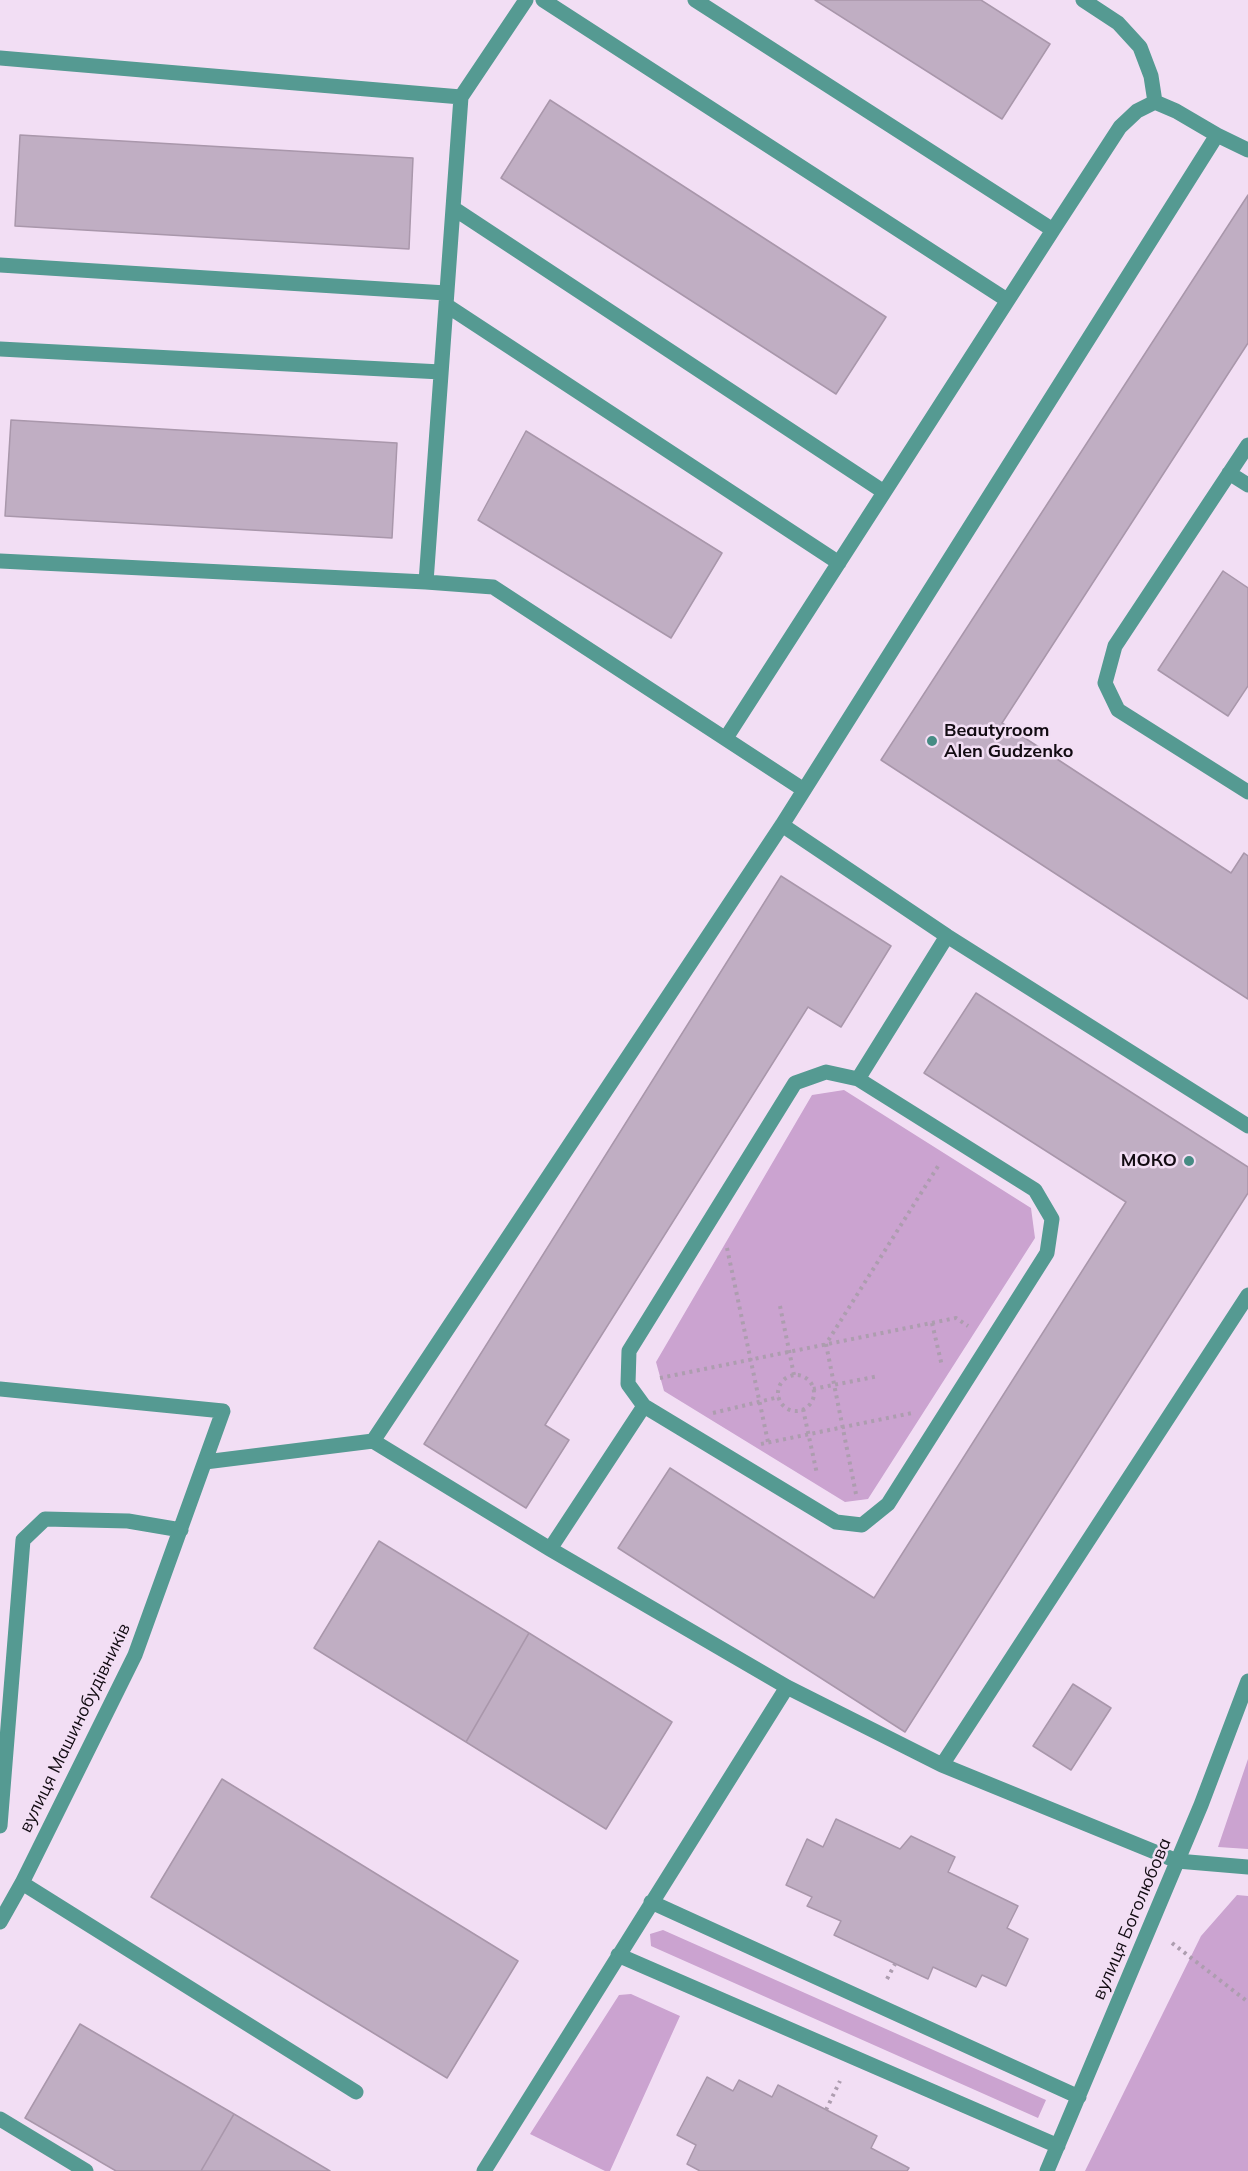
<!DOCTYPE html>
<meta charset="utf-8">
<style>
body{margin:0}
canvas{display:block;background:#f2def4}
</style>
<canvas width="1248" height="2171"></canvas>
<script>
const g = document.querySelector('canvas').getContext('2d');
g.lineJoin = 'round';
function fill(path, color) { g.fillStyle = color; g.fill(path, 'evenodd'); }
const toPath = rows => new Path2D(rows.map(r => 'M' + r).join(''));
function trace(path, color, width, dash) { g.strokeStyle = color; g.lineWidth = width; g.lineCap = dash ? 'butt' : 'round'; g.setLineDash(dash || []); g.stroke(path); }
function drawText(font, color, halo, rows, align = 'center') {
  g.font = font + ' Mulish,sans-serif'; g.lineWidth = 5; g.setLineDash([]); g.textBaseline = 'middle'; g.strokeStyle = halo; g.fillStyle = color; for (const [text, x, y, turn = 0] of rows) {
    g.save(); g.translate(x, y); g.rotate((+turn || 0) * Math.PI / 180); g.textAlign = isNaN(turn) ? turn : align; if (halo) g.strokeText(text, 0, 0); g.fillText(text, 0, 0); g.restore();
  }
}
fill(toPath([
 [844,1090,1031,1208,1035,1238,868,1499,845,1502,664,1391,656,1362,812,1095],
 [1248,1759,1248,1849,1218,1847],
 [1237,1895,1248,1896,1248,2171,1085,2171,1201,1936],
 [663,1930,1046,2100,1038,2118,651,1946,650,1934],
 [631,1994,680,2016,610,2171,605,2171,530,2134,619,1995]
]), '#cba3d0');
const building = toPath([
 [815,0,981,0,1050,44,1002,119,815,0],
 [550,100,886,317,836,394,501,178,550,100],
 [20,135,413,158,409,249,15,226,20,135],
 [1248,195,1248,343,1002,723,1231,873,1244,853,1248,856,1248,999,881,760,1248,195],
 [11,420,397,443,392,538,5,516,11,420],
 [526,431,722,553,671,638,478,520,526,431],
 [1223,571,1248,588,1248,686,1228,716,1158,670,1223,571],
 [781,876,891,946,841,1027,808,1007,545,1425,569,1440,526,1508,424,1444,781,876],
 [976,993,1248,1167,1248,1193,905,1732,618,1548,670,1468,874,1598,1126,1202,924,1073,976,993],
 [379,1541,529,1633,466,1742,314,1648,379,1541],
 [529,1633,672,1722,606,1829,466,1742,529,1633],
 [1073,1684,1111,1708,1071,1770,1033,1746,1073,1684],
 [222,1779,518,1961,447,2078,151,1897,222,1779],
 [836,1819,900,1849,911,1836,955,1857,948,1872,1018,1906,1007,1928,1028,1939,1006,1986,982,1975,976,1987,933,1967,928,1979,834,1935,841,1921,807,1906,812,1897,786,1885,807,1839,823,1847,836,1819],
 [80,2024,234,2114,201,2171,116,2171,25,2118,80,2024],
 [707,2077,733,2091,739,2080,772,2097,778,2085,877,2136,871,2148,909,2168,907,2171,700,2171,687,2164,696,2145,677,2135,707,2077],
 [234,2114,330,2171,201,2171,234,2114]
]);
fill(building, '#c0aec3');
trace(building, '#a997ab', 1.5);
trace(toPath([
 [727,1248,768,1442],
 [780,1306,794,1375],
 [932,1323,942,1366],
 '778 1393a18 18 0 1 1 36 0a18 18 0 1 1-36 0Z',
 [660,1378,956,1318,968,1326],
 [813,1389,879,1376],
 [803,1409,817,1474],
 [713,1413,779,1397],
 [761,1444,912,1413],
 [856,1494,826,1344,940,1163],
 [1172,1943,1248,2002],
 [887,1979,895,1964],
 [826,2110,840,2081]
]), '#ad9daf', 4, [3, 4.5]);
trace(toPath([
 [526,0,461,97,453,208,884,492],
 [543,0,1007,300],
 [695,0,1053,230,1120,127,1137,111,1155,102,1176,111,1217,135],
 [1083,0,1118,23,1140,47,1151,76,1155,102],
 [0,58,461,97],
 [453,208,426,582,493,587,804,790],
 [0,265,446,293],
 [446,305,839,563],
 [0,349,441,372],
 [1248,445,1115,646,1105,683,1118,710,1248,792],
 [1229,473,1248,485],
 [0,561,426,582],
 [726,738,1053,230],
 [782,825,947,936,1248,1126],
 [0,1389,223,1411,135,1655,22,1883,0,1922],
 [644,1406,836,1522,862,1525,888,1504,1047,1253,1052,1219,1035,1190,858,1079],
 [373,1441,550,1549,787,1687,942,1765,1248,1295],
 [205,1462,373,1441,782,825,1217,135,1248,150],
 [550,1549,644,1406,628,1384,629,1351,795,1083,826,1072,858,1079,947,936],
 [942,1765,1177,1861,1248,1867],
 [0,1826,23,1540,45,1519,128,1521,181,1530],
 [22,1883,356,2092],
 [651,1902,1079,2097],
 [618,1955,1058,2146],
 [0,2119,86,2171],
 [484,2171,787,1687],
 [1047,2171,1201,1805,1248,1681]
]), '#559a92', 15);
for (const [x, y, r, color] of [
 [932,741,6,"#468c84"],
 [1189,1161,6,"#468c84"]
]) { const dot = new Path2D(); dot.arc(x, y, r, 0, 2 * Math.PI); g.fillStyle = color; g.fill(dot); trace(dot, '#f2def4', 2); }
drawText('bold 18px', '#120b12', '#f2def4', [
 ["Beautyroom",944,731],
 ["Alen Gudzenko",944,752],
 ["МОКО",1177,1161,"right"]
], 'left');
drawText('18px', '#120b12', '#f2def4', [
 ["вулиця Машинобудівників",75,1728,-64],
 ["вулиця Боголюбова",1132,1919,-67]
]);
</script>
